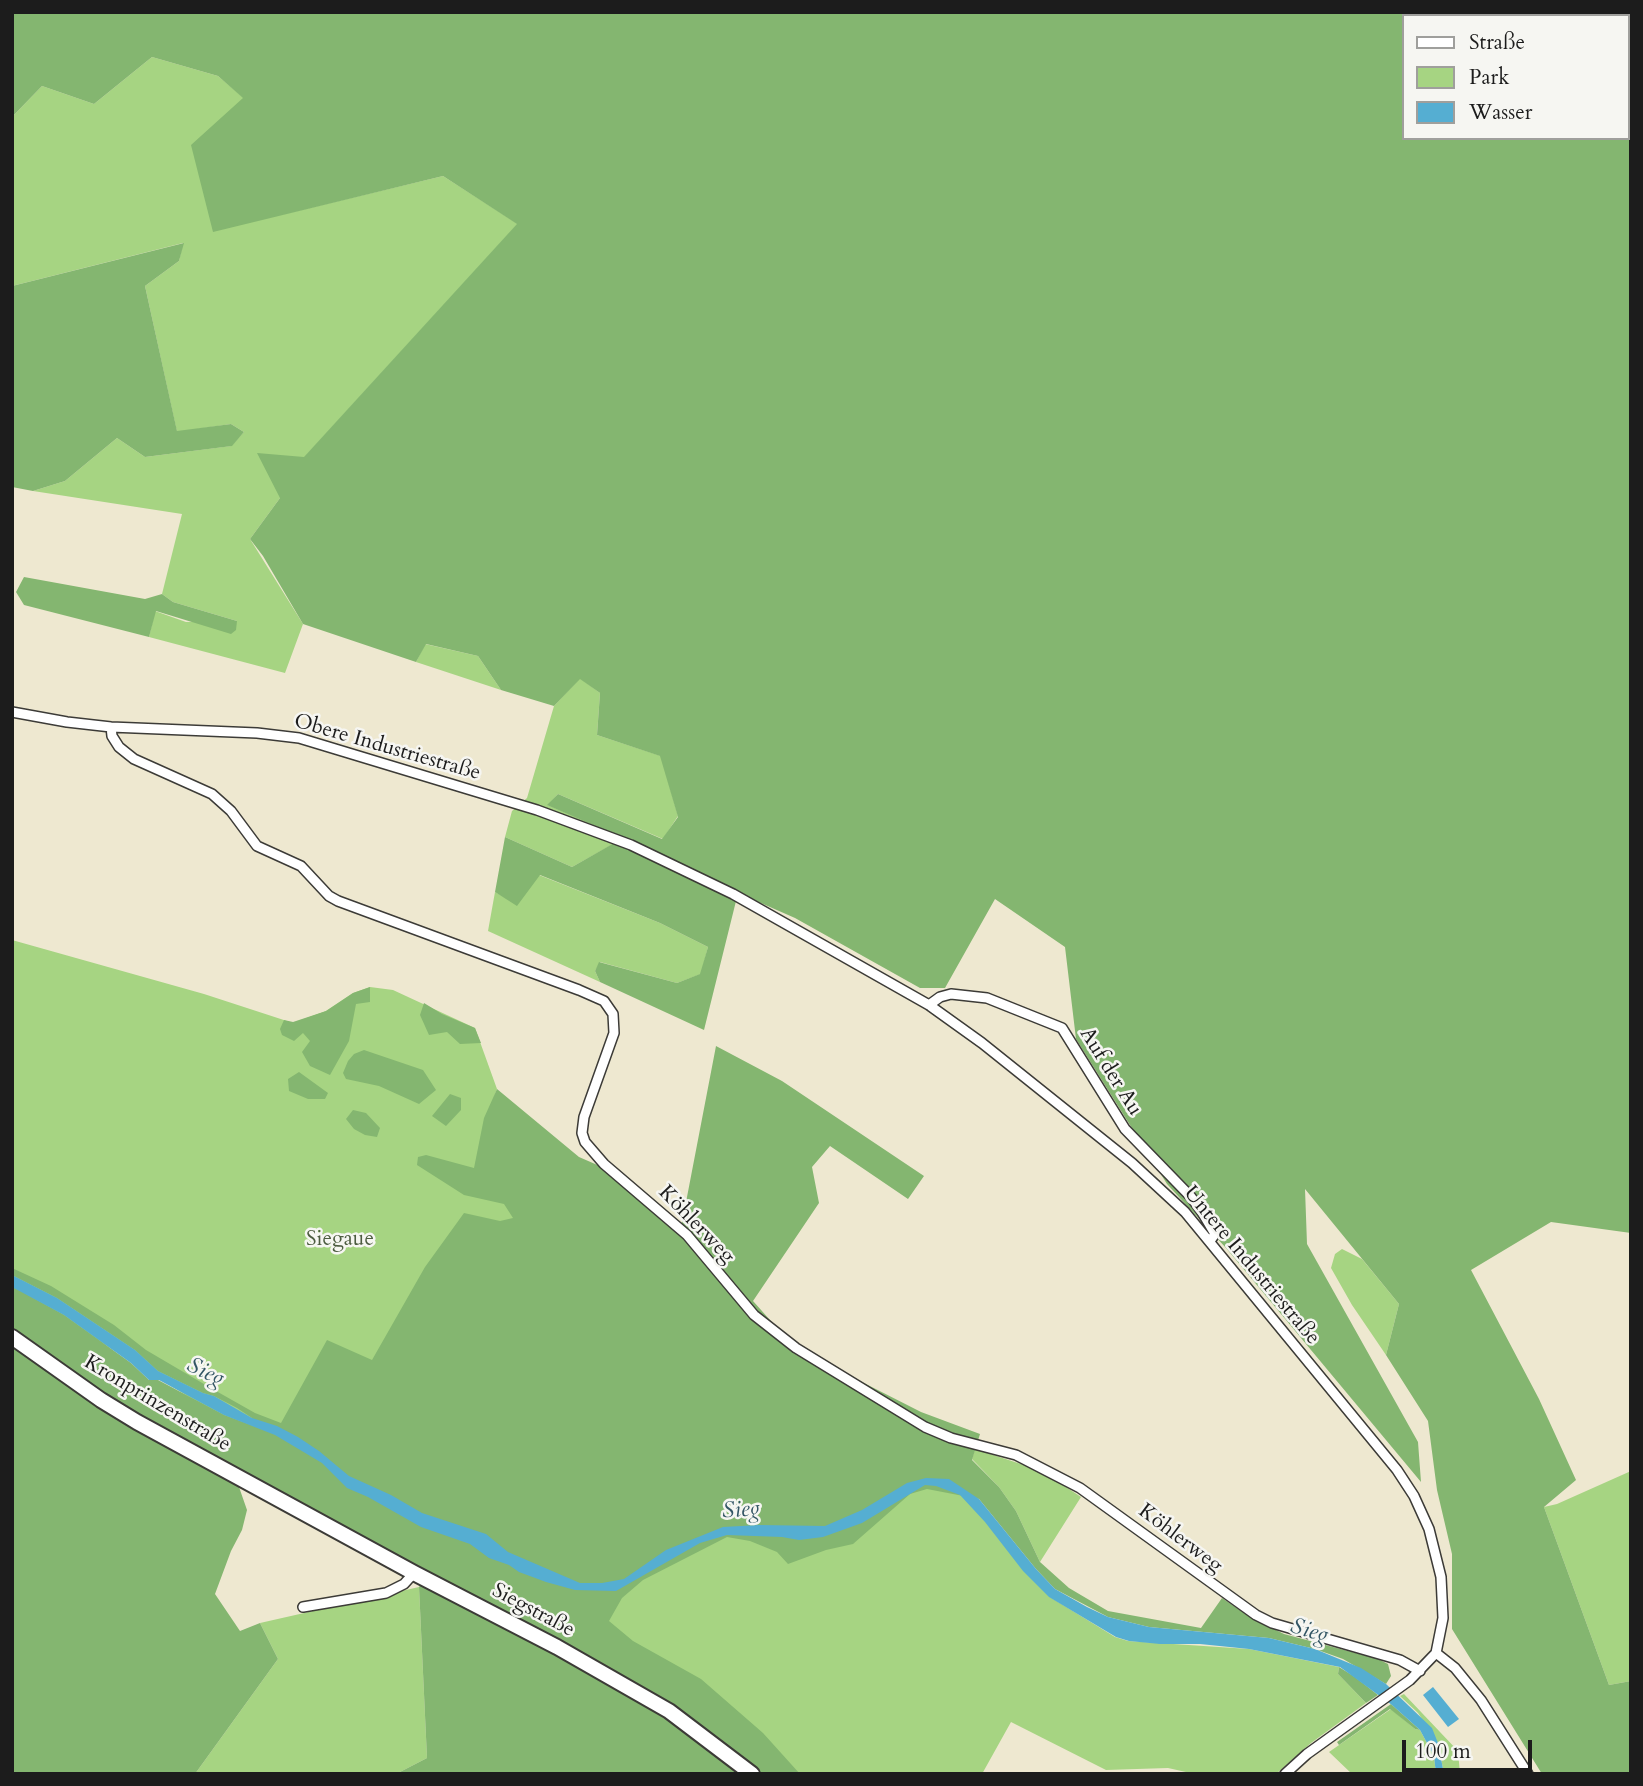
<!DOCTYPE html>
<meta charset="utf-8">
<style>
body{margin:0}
#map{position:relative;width:1643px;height:1786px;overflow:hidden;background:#eee8d0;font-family:Cardo,serif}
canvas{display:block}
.frame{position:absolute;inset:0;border:14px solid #1c1c1c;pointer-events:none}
.legend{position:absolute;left:1402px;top:14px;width:228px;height:126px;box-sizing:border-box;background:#f6f6f2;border:2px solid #9f9f9c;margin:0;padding:9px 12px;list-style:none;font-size:21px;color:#1c1c1c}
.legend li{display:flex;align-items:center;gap:14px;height:35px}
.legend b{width:35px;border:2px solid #9f9f9c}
.scale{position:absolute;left:1402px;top:1740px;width:130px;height:32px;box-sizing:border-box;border:4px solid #1c1c1c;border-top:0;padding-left:9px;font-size:21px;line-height:24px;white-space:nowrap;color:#1c1c1c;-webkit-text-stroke:5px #f6f6f2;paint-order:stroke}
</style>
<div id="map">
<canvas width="1643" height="1786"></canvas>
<div class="frame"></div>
<ul class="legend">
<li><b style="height:9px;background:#fff"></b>Straße</li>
<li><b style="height:19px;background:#a6d482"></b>Park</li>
<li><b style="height:19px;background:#55aed2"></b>Wasser</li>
</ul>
<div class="scale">100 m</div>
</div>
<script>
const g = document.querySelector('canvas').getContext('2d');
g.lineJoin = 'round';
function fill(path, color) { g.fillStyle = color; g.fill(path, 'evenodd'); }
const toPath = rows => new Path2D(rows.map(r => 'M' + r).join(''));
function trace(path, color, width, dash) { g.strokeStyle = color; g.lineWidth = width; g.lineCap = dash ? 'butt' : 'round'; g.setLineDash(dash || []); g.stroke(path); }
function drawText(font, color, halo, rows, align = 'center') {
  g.font = font + ' Cardo,serif'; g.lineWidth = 5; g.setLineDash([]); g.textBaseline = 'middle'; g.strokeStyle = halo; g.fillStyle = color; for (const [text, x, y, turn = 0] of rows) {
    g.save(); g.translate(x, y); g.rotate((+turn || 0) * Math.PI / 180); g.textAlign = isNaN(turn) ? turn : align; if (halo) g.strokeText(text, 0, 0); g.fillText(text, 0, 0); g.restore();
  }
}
fill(toPath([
 [152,57,218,76,244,98,213,231,443,176,518,224,304,458,280,498,250,539,303,624,285,673,149,637,155,611,186,622,237,621,173,602,162,594,182,514,33,491,65,481,117,438,145,457,231,446,244,432,231,424,177,432,145,286,179,261,183,243,12,286,12,117,42,86,94,104],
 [425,644,478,656,501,690,416,662],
 [580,678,600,693,597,735,661,756,678,816,663,839,558,794,548,805,624,838,572,867,505,837,512,811,527,798,554,706],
 [539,875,660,923,708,947,701,974,677,983,600,962,595,971,600,982,488,931,495,892,508,899],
 [12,940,204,994,293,1023,326,1011,353,993,370,987,393,990,475,1028,497,1089,494,1097,669,1239,953,1479,1050,1597,1115,1637,1128,1641,1249,1649,1339,1667,1338,1674,1366,1703,1311,1743,1276,1774,1195,1774,1168,1768,1106,1770,1011,1722,982,1774,796,1774,12,1287],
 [1342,1249,1362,1259,1399,1304,1386,1355,1352,1305,1331,1268,1335,1254],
 [975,1449,1033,1468,1051,1477,1081,1497,1040,1562,1016,1511,999,1487,972,1459],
 [1631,1471,1631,1681,1609,1685,1544,1507,1557,1504],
 [419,1587,427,1758,396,1774,195,1774,278,1659,260,1623],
 [1404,1694,1458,1751,1460,1774,1444,1774,1438,1743,1418,1713,1400,1696],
 [1391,1709,1415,1729,1420,1730,1434,1756,1436,1774,1352,1774,1329,1752]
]), '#a6d482');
fill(toPath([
 [12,12,1631,12,1631,1233,1551,1222,1471,1270,1539,1399,1576,1480,1544,1507,1609,1685,1631,1681,1631,1774,1542,1774,1452,1629,1452,1554,1437,1490,1428,1421,1386,1355,1399,1304,1305,1189,1307,1244,1418,1442,1421,1482,1226,1248,1167,1184,1076,1039,1065,947,995,899,945,988,920,988,795,918,738,893,704,1030,600,982,595,971,599,962,677,983,700,974,708,947,660,923,540,875,517,906,495,892,505,837,572,867,623,838,547,805,558,794,662,839,678,817,660,756,597,735,600,693,580,679,554,706,501,690,478,656,426,644,416,662,303,624,263,556,250,539,280,498,257,453,304,457,517,224,443,176,213,232,191,145,243,98,218,76,152,57,94,104,42,86,12,117],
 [1403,16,1627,16,1627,138,1403,138],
 [184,243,179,261,145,286,177,431,231,424,244,432,232,446,145,457,117,438,65,481,33,491,12,487,12,286],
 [24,577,145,599,162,594,173,602,237,621,236,630,231,634,156,611,149,637,24,605,16,592],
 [370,987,370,1002,356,1004,349,1041,330,1075,310,1066,302,1052,310,1041,303,1033,294,1041,282,1035,280,1029,284,1020,293,1022,326,1011,353,993],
 [424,1003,442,1014,475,1028,481,1043,460,1044,447,1032,429,1035,420,1015],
 [716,1046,782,1081,924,1176,908,1199,830,1146,812,1167,819,1203,753,1301,795,1348,921,1412,980,1434,972,1460,999,1487,1016,1511,1040,1562,1069,1588,1108,1611,1201,1628,1222,1598,1250,1617,1284,1634,1378,1659,1388,1664,1391,1676,1386,1684,1343,1659,1315,1649,1269,1638,1149,1627,1108,1617,1055,1589,1036,1569,979,1499,927,1489,910,1494,853,1544,826,1550,788,1564,777,1552,750,1541,727,1537,643,1580,622,1598,609,1621,633,1641,701,1679,763,1733,800,1774,396,1774,427,1758,419,1587,430,1573,120,1403,12,1329,12,1286,64,1315,131,1363,149,1380,158,1380,224,1415,254,1426,252,1418,237,1408,214,1396,203,1393,158,1371,135,1350,57,1298,12,1275,12,1268,51,1286,114,1325,146,1350,209,1387,255,1413,281,1423,327,1340,372,1360,425,1267,464,1213,500,1221,513,1218,504,1204,464,1195,417,1165,418,1157,426,1155,474,1168,484,1118,497,1089,579,1157,602,1167,682,1223],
 [364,1050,423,1070,436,1090,419,1104,379,1086,346,1079,343,1073,348,1061,354,1054],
 [299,1072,328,1093,325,1099,308,1099,289,1091,288,1079],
 [450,1094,461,1098,461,1110,446,1126,432,1116],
 [353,1110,366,1113,380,1128,377,1137,365,1135,354,1129,346,1119],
 [12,1347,109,1414,239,1487,247,1510,242,1530,231,1551,215,1594,240,1631,260,1623,278,1659,195,1774,12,1774],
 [1339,1667,1355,1677,1378,1695,1366,1703,1338,1674],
 [1391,1704,1420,1730,1415,1729,1390,1709,1339,1745,1337,1742]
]), '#84b670');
fill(toPath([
 [12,1275,57,1298,135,1350,158,1371,203,1393,214,1396,252,1418,277,1426,298,1437,319,1451,349,1476,391,1495,422,1513,486,1534,508,1552,580,1583,602,1583,624,1579,666,1550,723,1527,759,1525,825,1526,862,1510,907,1483,926,1478,949,1479,979,1499,1036,1569,1055,1589,1087,1607,1108,1617,1149,1627,1269,1638,1315,1649,1361,1668,1386,1684,1432,1728,1438,1743,1444,1774,1436,1774,1434,1756,1420,1730,1392,1705,1340,1667,1249,1649,1200,1644,1160,1644,1129,1641,1116,1637,1049,1597,1023,1571,985,1522,960,1495,936,1486,925,1485,862,1523,823,1537,799,1540,782,1537,727,1535,700,1543,616,1591,575,1590,546,1582,519,1572,509,1565,489,1558,470,1544,421,1527,368,1497,347,1488,322,1463,275,1435,224,1415,159,1380,149,1380,131,1363,64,1315,12,1287],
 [1433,1687,1459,1719,1448,1727,1423,1695]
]), '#55aed2');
trace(toPath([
 [1409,12,1419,16],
 [1627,129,1631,129]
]), '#55aed2', 2.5);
const minor = toPath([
 [12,712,67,722,111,727,257,733,299,738,537,810,631,845,733,894,929,1005,982,1043,1132,1163,1185,1212,1397,1470,1414,1496,1429,1529,1441,1577,1443,1618,1436,1653,1410,1680,1307,1754,1285,1774],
 [111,727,112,736,119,747,134,759,212,794,231,811,257,846,301,866,329,896,338,901,579,990,604,1001,613,1014,614,1033,584,1117,582,1133,585,1142,604,1164,687,1235,754,1315,796,1348,925,1427,951,1438,1016,1455,1080,1488,1256,1615,1272,1623,1400,1660,1420,1671],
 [929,1005,940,997,951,994,987,998,1062,1028,1125,1129,1191,1197,1202,1212,1215,1234,1210,1241],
 [303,1607,386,1593,404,1584,414,1573],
 [1436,1653,1455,1668,1481,1700,1528,1774]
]);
const primary = toPath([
 [12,1337,101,1400,137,1422,414,1573,557,1647,669,1711,752,1774]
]);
trace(minor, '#3c3b37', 12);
trace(primary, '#3c3b37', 18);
trace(minor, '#fff', 9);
trace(primary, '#fff', 14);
drawText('21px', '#1c1c1c', '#f6f6f2', [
 ["Obere Industriestraße",387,748,16],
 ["Auf der Au",1110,1072,58],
 ["Köhlerweg",696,1225,46],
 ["Untere Industriestraße",1251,1266,50],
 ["Kronprinzenstraße",157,1404,31],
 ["Köhlerweg",1180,1539,37],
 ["Siegstraße",533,1611,28]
]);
drawText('21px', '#4c5c40', '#f6f6f2', [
 ["Siegaue",340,1240]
]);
drawText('italic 23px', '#335665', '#f6f6f2', [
 ["Sieg",205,1373,25],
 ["Sieg",741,1511,-4],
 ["Sieg",1309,1632,16]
]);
</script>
